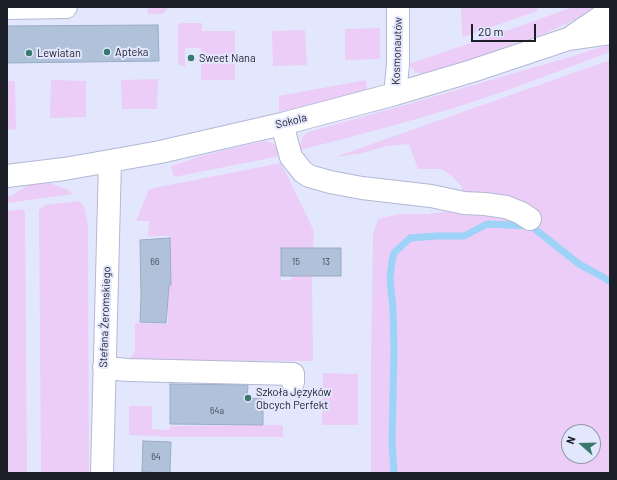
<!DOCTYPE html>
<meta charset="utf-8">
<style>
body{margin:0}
#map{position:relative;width:617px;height:480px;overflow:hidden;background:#e3e7fe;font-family:Barlow,sans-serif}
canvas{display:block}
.frame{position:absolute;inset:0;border:8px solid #1c1e28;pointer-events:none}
.north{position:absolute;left:561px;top:424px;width:40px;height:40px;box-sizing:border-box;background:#e3e7fe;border:1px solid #9397a8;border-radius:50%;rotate:290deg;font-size:11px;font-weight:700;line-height:16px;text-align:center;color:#1c1e28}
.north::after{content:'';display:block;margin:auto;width:14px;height:18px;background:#367a6d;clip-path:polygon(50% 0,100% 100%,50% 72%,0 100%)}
.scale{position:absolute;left:471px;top:24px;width:65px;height:18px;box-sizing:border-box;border:2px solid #1c1e28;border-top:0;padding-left:5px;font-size:12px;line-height:14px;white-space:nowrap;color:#1c1e28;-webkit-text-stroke:3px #e3e7fe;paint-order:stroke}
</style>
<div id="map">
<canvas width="617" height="480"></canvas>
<div class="frame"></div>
<div class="north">N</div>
<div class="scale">20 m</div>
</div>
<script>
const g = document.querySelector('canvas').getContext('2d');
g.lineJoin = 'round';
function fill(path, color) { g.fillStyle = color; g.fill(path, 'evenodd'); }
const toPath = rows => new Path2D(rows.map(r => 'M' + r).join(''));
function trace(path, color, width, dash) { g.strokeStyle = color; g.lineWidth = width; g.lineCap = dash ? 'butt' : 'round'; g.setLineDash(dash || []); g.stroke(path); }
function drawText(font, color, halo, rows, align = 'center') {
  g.font = font + ' Barlow,sans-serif'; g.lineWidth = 4; g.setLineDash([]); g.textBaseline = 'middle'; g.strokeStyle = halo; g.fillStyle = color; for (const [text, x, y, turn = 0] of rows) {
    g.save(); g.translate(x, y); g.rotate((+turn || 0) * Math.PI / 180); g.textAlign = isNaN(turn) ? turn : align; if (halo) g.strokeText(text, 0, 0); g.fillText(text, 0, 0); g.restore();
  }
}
fill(toPath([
 [147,7,168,7,168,8,165,12,162,14,148,14],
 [461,7,537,7,537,11,463,37,462,35],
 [573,7,602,7,548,32,475,58,424,73,419,73,414,71,409,64,526,24],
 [182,23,202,23,202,31,235,31,235,80,201,80,201,48,185,48,185,67,178,64,178,27,179,24],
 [380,28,380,59,345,60,345,29],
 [305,30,307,65,273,66,272,31],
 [610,44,610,52,511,89,451,109,388,127,301,150,300,146,303,136,308,132,405,105,580,54],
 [610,60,610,473,371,473,371,361,373,235,378,219,399,214,430,214,461,209,463,197,462,187,452,176,441,169,418,169,409,144,387,146,358,154,335,157],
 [569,432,593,432,593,456,569,456],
 [158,79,157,109,122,109,121,80],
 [51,80,86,81,86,117,50,118],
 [366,80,367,91,279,112,279,96],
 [7,81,15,81,16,129,7,130],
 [265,141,269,142,275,145,278,150,280,156,174,177,171,166,204,155],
 [281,163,314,231,313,248,281,248,281,280,291,280,292,276,312,276,313,361,129,360,135,351,135,323,168,324,168,314,164,314,164,285,171,285,170,236,148,236,149,221,136,221,149,189],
 [44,181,68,190,73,194,7,203,7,196,11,196,30,184],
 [80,201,85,209,88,227,88,254,89,473,41,473,39,210,45,205],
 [23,209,25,211,27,473,7,473,7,211],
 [323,373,358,374,358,425,322,425],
 [129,406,152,406,152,429,169,430,170,426,283,425,283,437,170,437,129,435]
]), '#ebcdf7');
trace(toPath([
 [394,473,392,442,394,350,393,309,390,279,392,261,394,253,410,238,437,236,464,236,487,224,531,226,579,264,603,277,610,282]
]), '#9cd3f7', 7);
const building = toPath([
 [158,25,159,61,7,63,7,26,158,25],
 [170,238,171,285,169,285,166,323,140,322,141,297,140,240,170,238],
 [281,248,341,248,341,276,281,276,281,248],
 [170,384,248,385,247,398,263,399,263,425,170,424,170,384],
 [143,441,171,442,170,473,142,472,143,441]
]);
fill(building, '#b0c1da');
trace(building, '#9aabc3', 1);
const minor = toPath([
 [7,8,66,7],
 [574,35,605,14,610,13],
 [395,94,398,64,398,7],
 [282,124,291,157,303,172,309,176,330,182,362,188,431,196,464,203,485,204,506,207,521,213,530,219],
 [7,176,64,169,110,161,160,152,282,124,395,94,472,71,568,39,610,33],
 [104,368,129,370,293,374,293,382],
 [102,473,110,161]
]);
trace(minor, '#b3b8d4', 24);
trace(minor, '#fff', 22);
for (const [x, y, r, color] of [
 [107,52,4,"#367a6d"],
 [29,53,4,"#367a6d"],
 [191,58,4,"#367a6d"],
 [248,398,4,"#367a6d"]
]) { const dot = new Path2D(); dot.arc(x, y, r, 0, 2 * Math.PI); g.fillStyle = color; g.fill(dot); trace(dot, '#e3e7fe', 1.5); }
drawText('9px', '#414754', null, [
 ["66",155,262],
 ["15",296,262],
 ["13",326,262],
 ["64a",217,411],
 ["64",156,457]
]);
drawText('11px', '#1c1e28', '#e3e7fe', [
 ["Kosmonautów",397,51,-88],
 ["Sokola",291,121,-14],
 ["Stefana Żeromskiego",105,317,-88]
]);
drawText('11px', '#1c1e28', '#e3e7fe', [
 ["Apteka",115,52],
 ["Lewiatan",37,53],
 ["Sweet Nana",199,58],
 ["Szkoła Języków",256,392],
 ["Obcych Perfekt",256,405]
], 'left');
</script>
